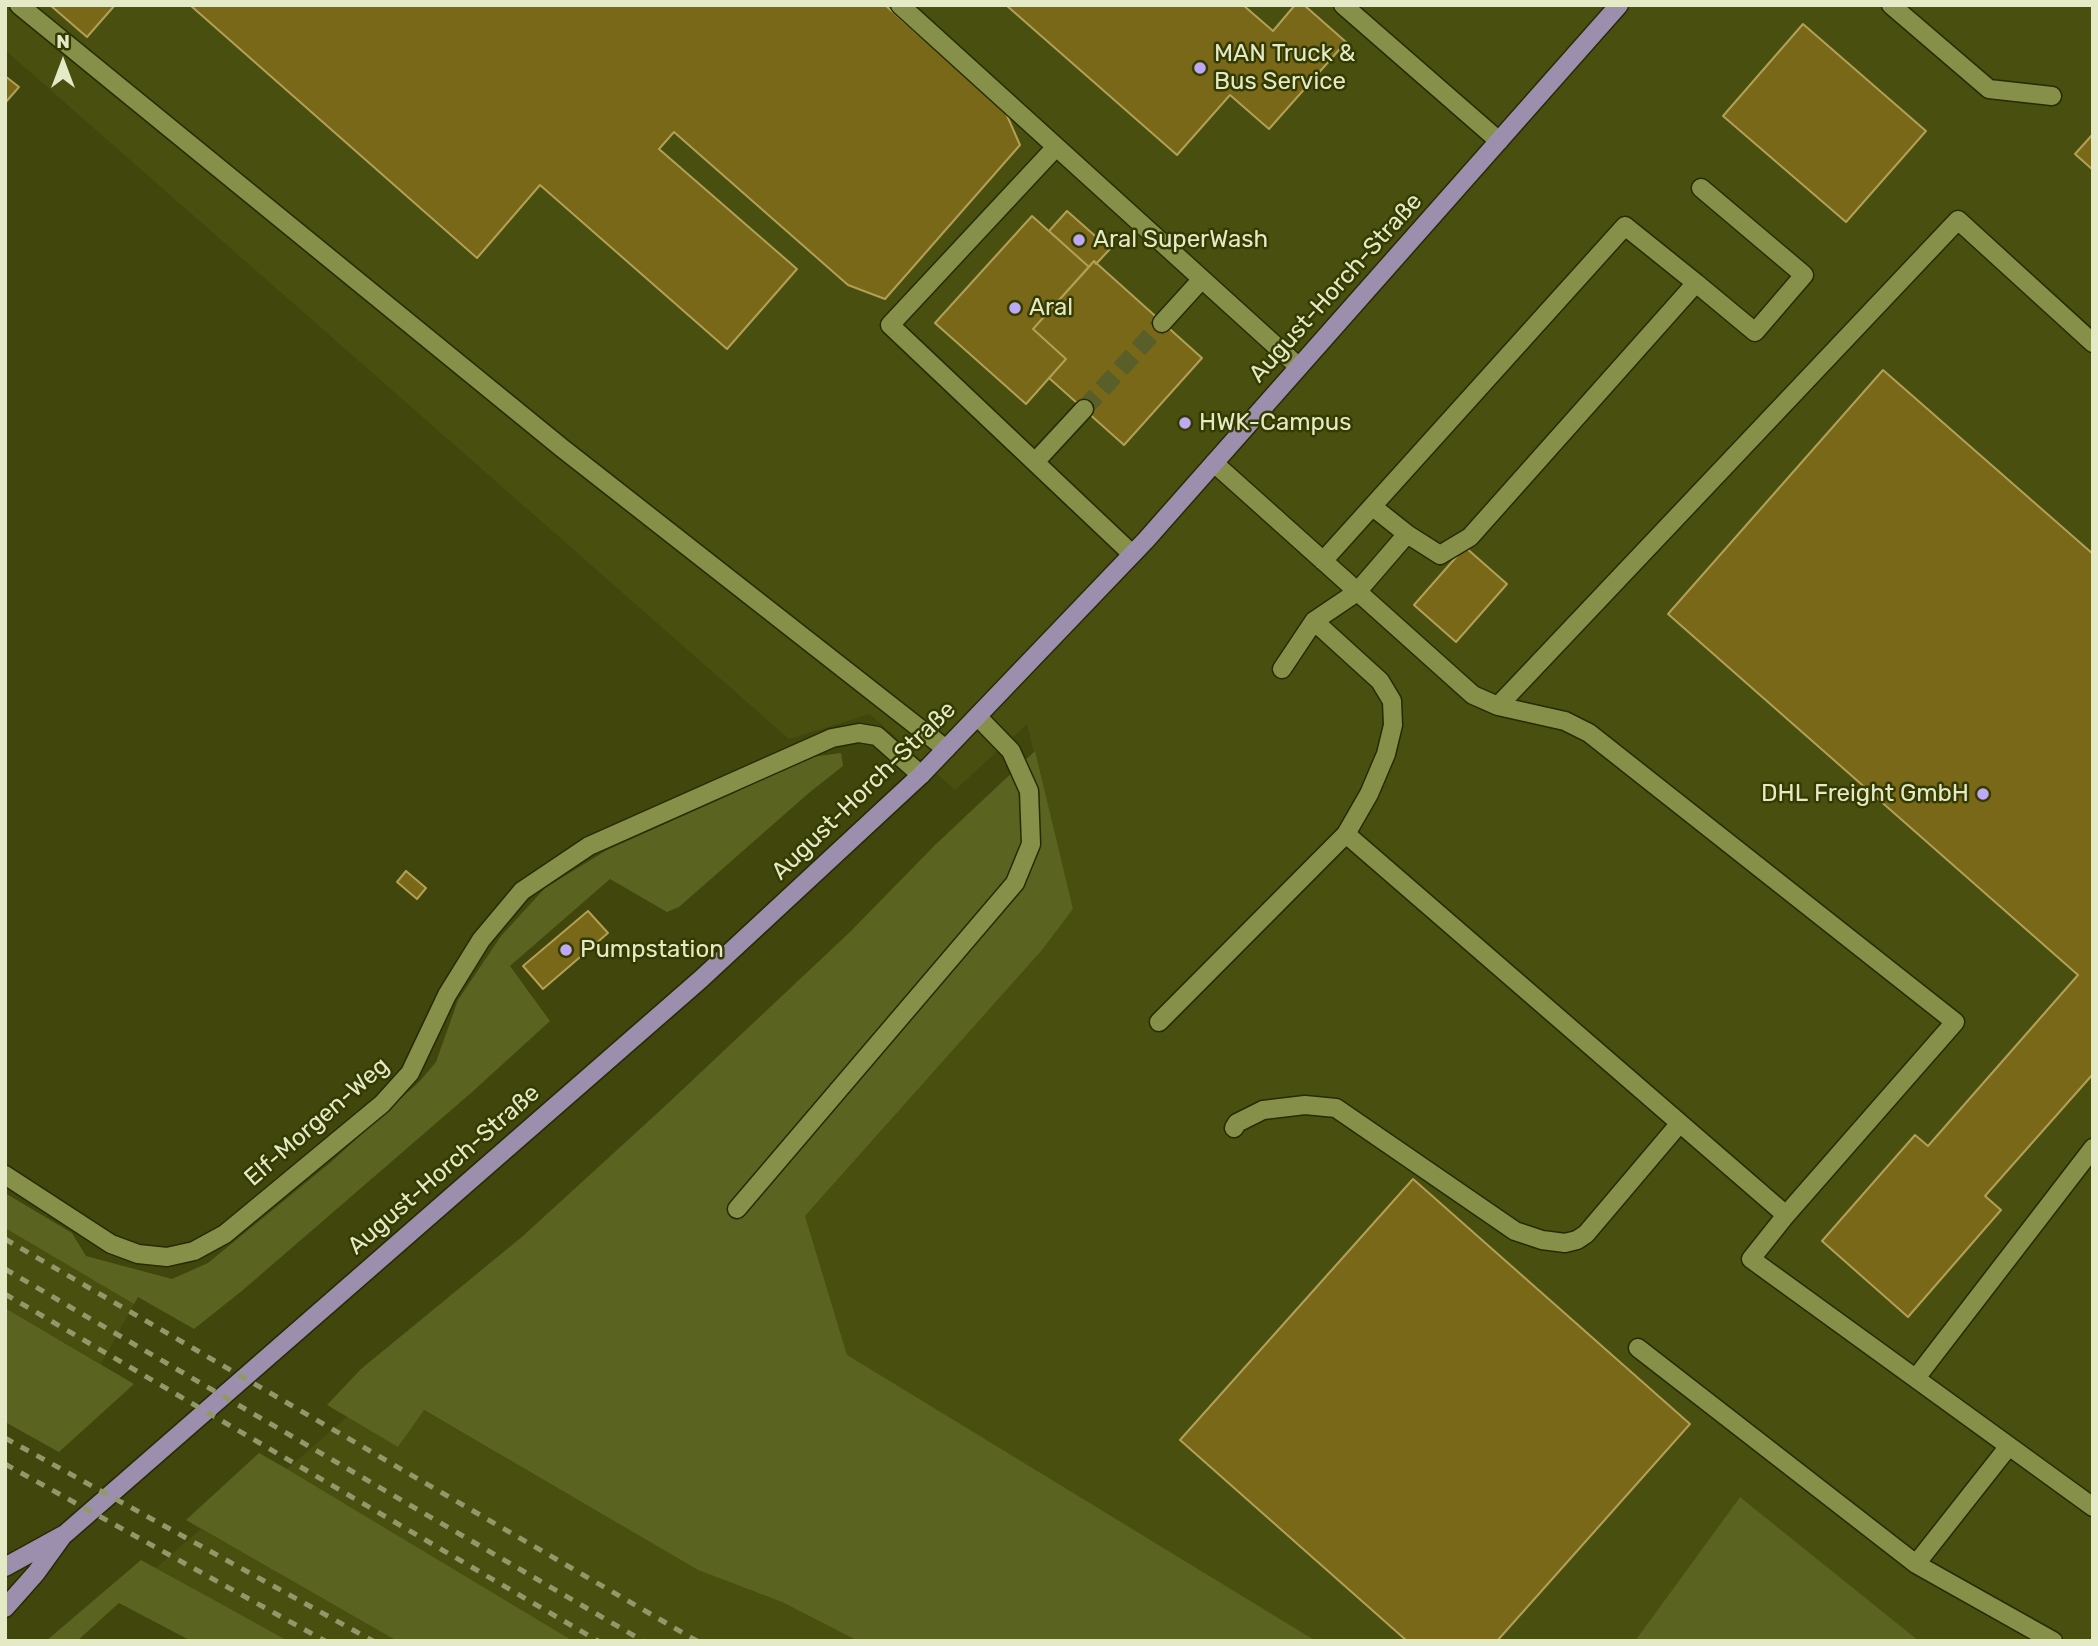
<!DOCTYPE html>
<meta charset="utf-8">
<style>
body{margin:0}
#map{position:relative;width:2098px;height:1646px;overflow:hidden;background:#40460c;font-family:Rubik,sans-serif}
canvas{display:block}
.frame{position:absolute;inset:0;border:7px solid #e4eac6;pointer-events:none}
.north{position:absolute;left:28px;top:28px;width:70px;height:70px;-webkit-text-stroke:5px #353b00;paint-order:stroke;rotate:0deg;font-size:19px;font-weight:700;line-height:28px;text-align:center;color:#e4eac6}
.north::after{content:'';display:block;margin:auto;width:24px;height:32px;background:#e4eac6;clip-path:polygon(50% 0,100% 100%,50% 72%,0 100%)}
</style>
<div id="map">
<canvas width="2098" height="1646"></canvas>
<div class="frame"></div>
<div class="north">N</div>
</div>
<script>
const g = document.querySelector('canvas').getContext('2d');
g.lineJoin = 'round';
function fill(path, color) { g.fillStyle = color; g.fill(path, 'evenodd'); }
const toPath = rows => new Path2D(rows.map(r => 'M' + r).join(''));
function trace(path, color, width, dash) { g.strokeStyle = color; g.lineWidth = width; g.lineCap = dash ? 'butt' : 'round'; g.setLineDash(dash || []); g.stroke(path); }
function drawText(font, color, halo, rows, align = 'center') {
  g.font = font + ' Rubik,sans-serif'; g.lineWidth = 5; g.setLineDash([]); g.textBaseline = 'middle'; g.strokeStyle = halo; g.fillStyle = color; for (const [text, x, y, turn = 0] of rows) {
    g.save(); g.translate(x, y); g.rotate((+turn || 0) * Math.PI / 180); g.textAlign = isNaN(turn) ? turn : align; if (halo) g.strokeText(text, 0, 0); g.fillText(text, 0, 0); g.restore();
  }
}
fill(toPath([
 [5,5,2093,5,2093,1641,1919,1641,1740,1497,1635,1641,1316,1641,847,1356,805,1216,1042,950,1073,909,1027,724,955,790,870,714,789,739,5,50],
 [5,1228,134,1304,101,1364,5,1308],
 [423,1410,698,1570,782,1602,858,1641,573,1641,287,1469,347,1417,398,1447],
 [201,1529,397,1641,288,1641,156,1568]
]), '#49500f');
fill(toPath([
 [1035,751,1073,909,1042,950,805,1216,847,1355,1316,1641,858,1641,782,1602,698,1570,424,1410,398,1447,327,1405,361,1369,523,1236,664,1107,851,931,935,845],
 [841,753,843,766,810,792,679,907,667,912,610,879,510,966,550,1021,471,1093,243,1290,194,1329,138,1297,134,1304,5,1228,5,1193,72,1233,86,1256,172,1279,208,1263,331,1162,420,1081,436,1062,458,1000,501,936,545,888,607,850,732,794,804,758],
 [5,1308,134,1384,59,1452,5,1422],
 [259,1453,287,1469,573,1641,397,1641,186,1520],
 [1740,1497,1919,1641,1635,1641],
 [141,1560,216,1601,288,1641,191,1641,119,1603,77,1641,46,1641]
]), '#5b6321');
const building = toPath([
 [50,5,115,5,87,37,50,5],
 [190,5,885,5,1005,111,1020,145,885,299,848,285,674,132,659,149,797,269,727,349,540,185,477,258,190,5],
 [1006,5,1243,5,1273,31,1295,5,1304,5,1346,42,1269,129,1230,95,1177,155,1006,5],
 [1803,24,1926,131,1846,222,1723,116,1803,24],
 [5,76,19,87,5,103,5,76],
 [2093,134,2093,170,2075,154,2093,134],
 [1067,211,1110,249,1096,264,1094,261,1089,267,1049,231,1067,211],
 [1032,216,1089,267,1033,329,1066,359,1026,404,935,323,1032,216],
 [1094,261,1202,358,1124,445,1049,378,1066,359,1033,329,1094,261],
 [1883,370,2093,554,2093,1074,1985,1196,2001,1210,1908,1317,1822,1241,1915,1135,1928,1146,2078,975,1668,614,1883,370],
 [1465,547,1507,584,1456,642,1414,605,1465,547],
 [406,871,426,888,417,899,397,882,406,871],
 [588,911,608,933,543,989,523,966,588,911],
 [1413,1179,1690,1424,1497,1641,1407,1641,1180,1440,1413,1179]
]);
fill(building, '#796818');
trace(building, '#b2a056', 2);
trace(toPath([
 [1084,409,1162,323]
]), '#595f28', 18, [18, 9]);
const minor = toPath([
 [19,5,562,448,946,749],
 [900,5,1299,367],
 [1343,5,1499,141],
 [1891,5,1989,89,2052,96],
 [1056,147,890,325,1132,554],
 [1696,283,1755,332,1804,275,1701,188],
 [1162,323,1202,279],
 [1035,462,1084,409],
 [1214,463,1473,695,1498,706,1565,721,1589,733,1955,1022,1786,1215,1751,1259,2093,1507],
 [1373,507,1407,534],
 [1282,669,1314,621,1357,592,1407,534,1440,555,1470,537,1696,283,1625,226,1323,561],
 [1498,706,1958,220,2093,343],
 [1346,834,1786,1215],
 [1159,1022,1346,834,1369,794,1386,754,1393,725,1392,701,1380,681,1314,621],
 [1234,1128,1237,1123,1263,1110,1305,1105,1336,1108,1515,1231,1542,1240,1565,1243,1577,1240,1586,1234,1680,1123],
 [5,1175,111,1244,138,1254,167,1257,194,1251,225,1234,382,1104,410,1073,447,995,481,940,522,891,589,846,832,738,859,733,877,736,921,775],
 [737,1209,1015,883,1031,844,1029,791,1011,751,978,717],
 [1638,1348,1916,1564,2053,1641],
 [1916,1378,2093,1148],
 [1916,1564,2009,1446]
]);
const major = toPath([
 [5,1567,65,1534,701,979,921,775,1146,540,1619,5],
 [5,1608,36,1573,62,1537]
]);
trace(minor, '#272b04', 21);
trace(major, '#272b04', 21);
trace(minor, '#869048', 18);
trace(major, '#9c8ead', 18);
trace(toPath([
 [5,1239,697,1641],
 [5,1269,643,1641],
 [5,1294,598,1641],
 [5,1438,373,1641],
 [5,1464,325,1641]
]), '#929869', 5, [9, 9]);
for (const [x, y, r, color] of [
 [1200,68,7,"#bda9f5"],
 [1079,240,7,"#bda9f5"],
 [1015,308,7,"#bda9f5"],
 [1185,423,7,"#bda9f5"],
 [1983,794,7,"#bda9f5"],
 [566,950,7,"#bda9f5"]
]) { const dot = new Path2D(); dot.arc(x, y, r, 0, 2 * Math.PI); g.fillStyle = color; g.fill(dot); trace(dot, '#353b00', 2.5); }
drawText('24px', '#e4eac6', '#353b00', [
 ["MAN Truck &",1214,54],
 ["Bus Service",1214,82],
 ["Aral SuperWash",1093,240],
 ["Aral",1029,308],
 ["HWK-Campus",1199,423],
 ["DHL Freight GmbH",1969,794,"right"],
 ["Pumpstation",580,950]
], 'left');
drawText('24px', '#e4eac6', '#353b00', [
 ["August-Horch-Straße",1336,288,-48],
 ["August-Horch-Straße",864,791,-44],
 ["Elf-Morgen-Weg",317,1122,-41],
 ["August-Horch-Straße",444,1170,-41]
]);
</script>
